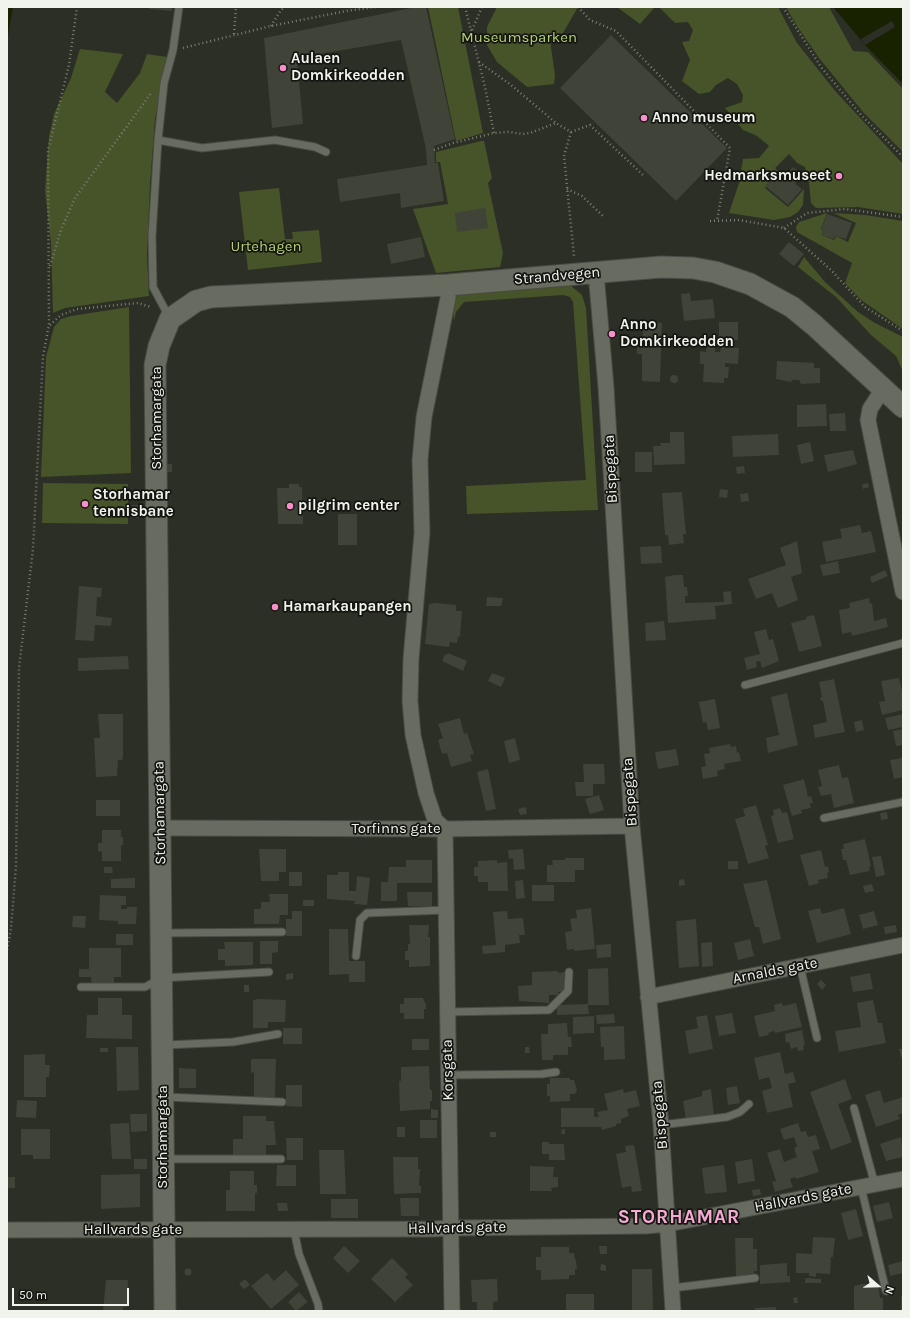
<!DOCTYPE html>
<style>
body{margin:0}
#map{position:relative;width:910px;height:1318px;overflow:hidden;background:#2b2f25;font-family:Karla,sans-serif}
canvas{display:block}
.frame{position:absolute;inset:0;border:8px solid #f1f4ed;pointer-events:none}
.north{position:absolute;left:858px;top:1266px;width:40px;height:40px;-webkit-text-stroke:3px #151612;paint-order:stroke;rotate:110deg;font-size:11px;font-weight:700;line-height:16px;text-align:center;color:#f1f4ed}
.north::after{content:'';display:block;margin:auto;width:14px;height:18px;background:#f1f4ed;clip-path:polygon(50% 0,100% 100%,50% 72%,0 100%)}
.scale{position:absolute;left:12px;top:1288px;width:117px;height:18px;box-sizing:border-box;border:2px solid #f1f4ed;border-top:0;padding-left:5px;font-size:12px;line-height:14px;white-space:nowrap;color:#f1f4ed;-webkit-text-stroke:3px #151612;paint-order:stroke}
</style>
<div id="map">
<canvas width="910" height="1318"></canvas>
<div class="frame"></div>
<div class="north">N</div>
<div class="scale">50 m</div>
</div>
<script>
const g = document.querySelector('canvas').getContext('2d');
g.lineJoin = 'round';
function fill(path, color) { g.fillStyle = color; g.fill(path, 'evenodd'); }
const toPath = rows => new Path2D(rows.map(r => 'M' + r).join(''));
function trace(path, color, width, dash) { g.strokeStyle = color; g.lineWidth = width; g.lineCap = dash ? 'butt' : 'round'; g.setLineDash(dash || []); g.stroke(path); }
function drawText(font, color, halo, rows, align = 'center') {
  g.font = font + ' Karla,sans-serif'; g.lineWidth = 3.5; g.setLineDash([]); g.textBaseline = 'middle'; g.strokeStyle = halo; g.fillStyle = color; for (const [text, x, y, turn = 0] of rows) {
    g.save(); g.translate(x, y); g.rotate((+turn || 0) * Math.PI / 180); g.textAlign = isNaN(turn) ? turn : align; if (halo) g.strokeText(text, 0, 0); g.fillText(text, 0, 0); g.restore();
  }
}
fill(toPath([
 [428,7,458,7,483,133,456,141],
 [497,7,578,7,563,33,550,40,555,75,554,84,527,87,497,62,487,45,487,27],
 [617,7,655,7,640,24],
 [659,7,778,7,797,43,836,92,903,164,903,214,858,207,816,208,811,203,809,183,805,167,797,163,789,154,775,168,778,171,765,188,788,207,804,189,803,205,798,212,790,217,774,220,729,213,739,183,743,159,759,158,769,146,757,136,743,130,725,108,742,102,743,95,737,84,728,78,716,85,710,92,699,94,682,81,690,60,682,42,689,41,693,30,688,22,675,23],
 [786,7,829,7,853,51,868,52,903,89,903,152,863,112,819,58,797,26],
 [80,49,123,54,105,92,117,103,140,73,147,54,167,57,155,119,150,184,147,255,149,296,65,308,53,313,51,243,45,191,49,137,54,114,71,78],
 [481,141,484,141,492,178,488,183,503,253,500,267,436,273,413,209,448,204,440,162,436,162,436,152],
 [279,188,285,239,293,239,292,232,319,230,322,262,248,270,239,192],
 [827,213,821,229,823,231,822,235,834,240,836,236,848,242,856,223,833,213,865,215,903,221,903,329,861,300,845,283,852,263,797,232,796,227,799,222],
 [804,257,825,282,858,312,875,323,903,337,903,372,896,356,871,335,836,297,798,267],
 [570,285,582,295,586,308,598,510,467,514,466,486,586,480,573,302,570,297,563,295,464,302,456,312,454,321,451,293],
 [129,307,131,473,41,477,46,357,54,327,61,319,71,316],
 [43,483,128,484,128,524,42,523]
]), '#475329');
fill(toPath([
 [7,7,13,7,7,42],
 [833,7,903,7,903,84,865,45]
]), '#192200');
fill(toPath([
 [892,21,895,27,865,45,861,39]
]), '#2b2f25');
fill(toPath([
 [149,7,172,7,172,11,149,9],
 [416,7,426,7,455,139,434,146,435,163,438,163,444,201,401,208,400,193,340,202,337,179,427,165,426,149,401,40,297,58,303,124,272,128,264,38],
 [611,35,727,148,676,201,560,88],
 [793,167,802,175,795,184,802,189,788,205,765,186,779,170,786,175],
 [485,208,488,228,457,232,455,213],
 [827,214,852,223,846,239,835,236,834,239,822,235,823,231,821,230],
 [421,237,425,257,391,264,387,244],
 [789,242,804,254,794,266,779,254],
 [690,293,691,301,713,299,715,318,684,321,681,294],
 [653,322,662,323,660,382,642,381,642,354,637,354,637,346,642,346,643,329,652,329],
 [719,322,738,322,738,340,719,340],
 [707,344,715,345,715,352,720,352,721,347,739,348,738,364,725,363,725,367,729,367,728,378,724,378,724,383,703,382,704,364,700,364,700,351,706,352],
 [777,361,814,363,814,368,820,368,820,383,801,384,799,380,792,380,791,382,776,379],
 '670 379a4 4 0 1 1 8 0a4 4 0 1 1-8 0Z',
 [826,404,827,426,797,427,797,405],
 [845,413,846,431,830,431,829,414],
 [670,432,684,432,685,464,654,465,653,446,661,446,660,443,670,443],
 [778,434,779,455,733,457,732,436],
 [810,442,814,461,801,464,797,445],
 [853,450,857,464,828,472,824,455],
 [635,452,652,452,652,472,635,472],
 [166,464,172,464,172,472,165,472],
 [744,466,745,473,737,474,736,467],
 [868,483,869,487,863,489,862,485],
 [289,484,299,484,299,487,302,487,303,524,278,524,277,488,289,488],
 [720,489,728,490,727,498,719,497],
 [682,492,686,534,683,534,684,543,669,545,668,535,665,535,662,493],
 [748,493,749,501,741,502,740,494],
 [132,505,140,505,140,518,132,518],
 [338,514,357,514,357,545,338,545],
 [860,525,862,533,871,531,876,552,826,562,822,542,842,538,840,529],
 [797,541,802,573,791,577,798,600,778,608,772,593,756,599,748,579,786,565,780,548],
 [661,546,662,563,641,564,640,547],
 [838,561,840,573,823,576,820,565],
 [885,570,888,576,872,583,870,577],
 [674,575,683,575,684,587,687,587,688,596,685,596,685,603,724,602,723,592,731,591,732,604,715,606,716,619,668,623,665,577],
 [79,586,102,588,101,597,97,597,96,616,112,618,111,626,95,625,94,641,75,640],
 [487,597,503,598,501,606,486,606],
 [869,598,870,604,872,603,874,621,886,618,888,627,852,636,851,632,842,634,839,610,850,608,849,603],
 [436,603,456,605,456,611,462,611,460,637,458,636,457,643,450,642,449,647,425,644,429,604],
 [814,615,822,646,799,652,791,623,807,619,806,617],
 [664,621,666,640,646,641,645,623],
 [766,629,769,640,773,639,779,661,762,668,760,661,756,662,757,667,747,670,744,658,760,654,754,632],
 [448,653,467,661,463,671,442,661,445,654,447,655],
 [128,656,129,669,78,671,78,658],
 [492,673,505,678,501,687,488,681],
 [899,678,903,695,903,710,882,715,879,702,885,701,881,681],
 [834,679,845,732,815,738,813,725,827,722,823,701,821,701,820,698,822,697,819,682],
 [787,693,798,745,768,753,766,738,779,735,771,697],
 [715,699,720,728,708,730,706,722,703,723,699,702],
 [98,714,123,714,123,757,122,760,118,760,117,776,96,777,94,738,100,738],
 [903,714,903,727,888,730,885,718],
 [460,718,464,734,467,733,474,754,470,755,472,761,451,767,447,753,442,754,438,740,443,738,438,724],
 [862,720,864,730,856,732,854,722],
 [903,729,903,745,896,746,893,731],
 [515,738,520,760,509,763,504,741],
 [730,744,731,747,736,746,737,753,739,752,741,761,724,764,725,769,717,771,718,776,703,779,701,767,706,766,704,754,710,753,709,748],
 [676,749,679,765,658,769,655,752],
 [903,758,903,777,894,779,890,760],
 [583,764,604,764,605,784,593,784,593,796,576,796,575,782,584,782],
 [839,765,842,778,848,777,854,803,834,808,831,794,821,796,818,787,822,786,818,770],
 [488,769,496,809,486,811,477,772],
 [804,779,808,797,811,796,813,803,810,803,811,808,801,810,802,813,792,816,783,785],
 [599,795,604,810,590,814,585,799],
 [96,800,120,800,120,816,96,816],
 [756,805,768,845,765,846,769,858,748,864,735,819,745,816,743,809],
 [526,807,527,814,520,815,518,809],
 [780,808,782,813,787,812,794,839,778,843,771,816,774,815,773,810],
 [887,812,888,819,881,820,880,813],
 [102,830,121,830,121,837,123,837,123,845,121,845,121,861,102,861,102,852,98,851,98,843,102,843],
 [865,839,871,866,869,867,870,871,850,875,846,860,843,860,841,849,844,849,843,844],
 [259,849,286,849,286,872,279,872,279,881,261,881],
 [523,849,525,869,514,870,513,858,509,859,508,850],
 [821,850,825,867,828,866,829,872,827,873,828,878,818,880,819,883,809,886,800,855],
 [881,856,885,875,876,877,872,857],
 [565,858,584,858,584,870,575,870,575,882,547,882,547,865,553,865,552,860,565,860],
 [406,860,432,860,432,883,397,883,397,901,381,901,381,882,388,882,389,867,406,867],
 [497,860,497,863,507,862,508,891,488,891,488,882,478,882,478,876,474,876,474,867,478,867,478,861],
 [728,861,738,861,738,869,728,869],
 [104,867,112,867,113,873,104,873],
 [289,872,302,872,302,886,289,886],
 [338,872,349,872,349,891,356,891,357,876,370,878,367,905,354,904,355,901,327,899,327,875,338,875],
 [135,878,135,888,111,888,111,879],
 [684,879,685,885,679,886,679,880],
 [523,880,525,898,516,899,515,881],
 [767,880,781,939,763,944,759,927,755,927,743,884],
 [872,884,874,891,865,893,863,886],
 [532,885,554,885,554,901,532,901],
 [407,892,432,892,432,906,408,906],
 [269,894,288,894,288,915,280,915,279,924,254,924,254,909,261,909,261,902,270,902],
 [100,895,126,896,126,905,121,905,121,909,127,909,127,907,137,907,136,924,118,924,118,921,99,920],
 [303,900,314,900,314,906,303,906],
 [591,908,595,949,574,951,574,949,567,950,565,932,572,931,570,919,577,918,576,910],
 [820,908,822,914,844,908,851,934,817,943,808,911],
 [292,911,302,911,302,936,286,936,286,919,292,919],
 [507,911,508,919,523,918,525,935,519,935,520,943,505,945,505,952,483,954,482,946,496,945,493,912],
 [874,911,878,925,863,929,859,915],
 [73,916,86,916,85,928,72,927],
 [696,919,699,966,679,968,676,921],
 [409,925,429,925,428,937,430,937,430,966,409,967,409,960,405,960,405,951,408,951,408,944,410,944],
 [896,925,897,932,885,934,884,927],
 [329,929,348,929,349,961,365,961,365,982,349,982,349,974,329,975],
 [116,934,133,934,133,945,116,945],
 [750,939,754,956,738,960,734,943],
 [260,941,278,941,278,952,272,953,272,964,260,964],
 [224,942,253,942,253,965,225,966,225,960,218,960,218,949,225,949],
 [712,942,713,966,702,967,701,943],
 [611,944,611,957,597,958,596,945],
 [89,948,121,948,121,977,114,977,114,984,92,986,91,977,79,977,79,969,89,969],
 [608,968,609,1005,588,1005,589,1014,557,1015,557,1005,588,1004,588,969],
 [558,971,558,973,565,972,565,991,558,992,558,995,549,995,549,1003,519,1001,518,986,532,985,532,972],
 [293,973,293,979,286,980,286,974],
 [870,973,873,989,853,992,850,977],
 [821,980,826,985,822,990,817,984],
 [244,985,249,985,249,992,244,992],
 [98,998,122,998,122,1015,132,1015,132,1039,86,1038,87,1015,98,1015],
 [404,998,423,998,426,1005,426,1009,424,1009,424,1019,404,1019,404,1013,400,1013,400,1004,404,1004],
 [259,999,286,1000,285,1022,268,1022,268,1028,253,1028,253,1000],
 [873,1000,878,1023,882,1023,886,1043,839,1052,835,1031,861,1027,857,1003],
 [782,1003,783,1006,796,1003,802,1027,775,1033,774,1031,768,1033,769,1035,759,1037,754,1016,775,1011,774,1005],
 [732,1013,736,1033,719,1036,715,1016],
 [614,1014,615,1023,597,1024,596,1015],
 [707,1015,713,1049,689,1054,685,1031,698,1028,696,1017],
 [594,1016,594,1033,573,1034,573,1017],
 [567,1023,568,1037,571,1037,572,1047,568,1047,568,1055,553,1055,553,1060,542,1060,541,1034,548,1034,548,1024],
 [624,1026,625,1059,604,1060,604,1047,601,1047,600,1027],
 [283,1028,302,1028,302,1044,283,1044],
 [802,1030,805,1045,803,1046,804,1050,798,1051,797,1047,791,1049,789,1042,786,1043,785,1034],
 [412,1039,429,1039,429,1050,412,1050],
 [116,1047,138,1047,139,1090,117,1091],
 [525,1047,529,1047,530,1053,525,1053],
 [100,1048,108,1048,108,1052,100,1052],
 [899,1049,903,1049,903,1057,901,1057],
 [780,1052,785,1074,793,1072,796,1082,788,1084,793,1107,767,1113,762,1091,772,1088,769,1077,759,1080,754,1058],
 [45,1054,45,1065,50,1065,49,1077,46,1077,46,1097,24,1097,24,1055],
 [251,1059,276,1059,275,1098,254,1097,254,1072,251,1073],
 [429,1066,430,1090,432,1090,432,1101,430,1101,430,1109,400,1111,399,1081,401,1081,401,1067],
 [179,1068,196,1069,196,1088,179,1088],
 [550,1078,570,1078,570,1080,574,1080,577,1090,575,1094,570,1094,570,1101,550,1102,550,1096,547,1096,547,1084,550,1084],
 [845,1079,852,1099,838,1104,852,1142,831,1150,810,1092],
 [286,1085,302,1085,302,1107,286,1106],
 [737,1086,740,1103,728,1105,726,1088],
 [623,1089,624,1093,636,1090,640,1106,627,1109,629,1116,621,1119,621,1123,616,1124,616,1126,602,1130,601,1127,561,1127,561,1108,594,1108,594,1117,599,1117,597,1112,608,1110,604,1094],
 [711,1089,714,1115,686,1119,683,1101,702,1096,702,1091],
 [880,1090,884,1103,903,1097,903,1113,898,1115,900,1119,876,1127,865,1095],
 [17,1100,37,1101,36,1118,16,1117],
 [431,1109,438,1110,438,1118,431,1118],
 [130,1114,147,1114,147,1131,131,1132],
 [243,1116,266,1116,266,1121,274,1121,276,1145,266,1145,266,1155,233,1155,233,1139,243,1139],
 [420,1120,437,1120,437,1138,420,1138],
 [129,1123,131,1159,112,1159,110,1124],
 [798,1123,801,1132,806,1131,808,1137,816,1135,820,1149,812,1151,819,1172,796,1179,795,1177,790,1179,793,1187,775,1192,772,1182,776,1181,767,1153,780,1149,784,1162,797,1157,794,1148,797,1146,794,1137,784,1140,780,1129],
 [397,1127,405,1127,405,1137,397,1137],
 [21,1129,50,1129,50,1159,33,1159,33,1155,21,1155],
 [562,1129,565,1129,565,1134,561,1134],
 [490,1132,496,1132,496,1137,490,1137],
 [901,1137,903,1157,886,1161,880,1144],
 [286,1138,303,1138,303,1160,287,1160],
 [542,1142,549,1142,549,1144,564,1144,565,1160,549,1160,549,1154,542,1154],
 [634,1145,642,1191,632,1192,631,1186,622,1188,616,1154,626,1152,625,1146],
 [319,1150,344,1150,346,1194,320,1194],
 [393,1157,418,1157,418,1169,420,1169,419,1186,421,1186,421,1193,394,1194],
 [134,1159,147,1159,147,1169,134,1169],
 [752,1159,755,1181,738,1184,735,1162],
 [277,1165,296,1165,296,1186,276,1186],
 [724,1165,727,1192,705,1194,702,1168],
 [530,1166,554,1167,553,1177,558,1177,558,1187,551,1188,552,1191,530,1191],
 [230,1171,254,1171,254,1185,257,1185,257,1193,255,1193,255,1211,226,1211,226,1190,230,1190],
 [140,1174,140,1207,101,1209,101,1175],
 [7,1177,15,1177,15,1188,7,1188],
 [760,1189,761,1195,753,1196,752,1190],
 [400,1198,419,1198,419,1216,401,1216],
 [331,1199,358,1199,358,1218,331,1218],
 [889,1202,893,1218,877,1222,873,1206],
 [277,1203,287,1203,288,1211,278,1211],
 [856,1209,863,1236,848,1240,841,1213],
 [813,1237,835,1238,833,1257,831,1257,830,1274,816,1273,816,1277,809,1276,809,1273,796,1273,796,1253,812,1254],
 [735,1238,753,1238,753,1249,757,1249,757,1271,754,1271,754,1276,736,1276],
 [344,1246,360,1261,348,1273,333,1258],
 [599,1246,607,1246,607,1254,600,1254],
 [541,1247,569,1247,569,1253,574,1253,575,1259,576,1260,577,1269,575,1269,575,1275,569,1275,569,1279,541,1280,541,1270,536,1270,536,1257,541,1257],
 [392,1258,408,1274,405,1277,413,1285,395,1302,371,1279],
 [903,1261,903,1273,890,1276,888,1265],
 [787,1263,787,1276,790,1276,790,1282,760,1284,760,1265],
 [601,1264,606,1265,606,1271,600,1270],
 '184.5 1272a3.5 3.5 0 1 1 7 0a3.5 3.5 0 1 1-7 0Z',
 [632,1269,652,1269,653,1311,632,1311],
 [286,1270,299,1285,271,1309,251,1286,267,1273,274,1281],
 [805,1278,821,1279,821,1283,805,1283],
 [245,1279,250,1285,244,1289,239,1284],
 [497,1279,498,1301,493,1302,493,1311,477,1311,477,1302,472,1302,471,1280],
 [106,1280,128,1280,127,1307,123,1307,123,1311,103,1311],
 [862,1284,878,1284,880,1298,883,1298,883,1311,854,1311,854,1286],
 [299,1292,308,1302,296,1311,288,1302],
 [566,1294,594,1294,594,1311,566,1311],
 [901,1296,903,1296,903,1311,901,1311],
 [797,1297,798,1303,794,1303,793,1298],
 [776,1307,776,1311,755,1311,755,1308]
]), '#3f4338');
const lane = toPath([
 [158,140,202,148,275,140,315,147,326,152],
 [169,317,153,287,152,236,158,140,164,83,173,50,179,7],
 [745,685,903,643],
 [824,818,903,802],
 [162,933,282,932],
 [356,956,360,920,367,913,446,910],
 [800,966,817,1038],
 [81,987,145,987,162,978,269,972],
 [447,1012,549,1010,568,991,569,972],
 [165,1045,233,1042,278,1034],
 [448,1075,542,1074,556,1072],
 [165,1097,282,1102],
 [854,1108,875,1185],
 [661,1125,727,1117,740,1112,749,1104],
 [166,1159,281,1159],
 [861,1187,886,1291],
 [294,1230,299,1254,318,1304,319,1311],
 [672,1288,755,1278]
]);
const street = toPath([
 [596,273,606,387,632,826,661,1125,673,1311],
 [448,285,448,298,424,417,420,460,422,533,411,659,410,701,413,735,426,793,435,820,445,829,452,1311],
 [883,389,870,409,868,420,903,592],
 [161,828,445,829,632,826],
 [648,997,903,945],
 [7,1230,433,1229,450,1228,646,1226,668,1224,903,1179]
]);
const secondary = toPath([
 [165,1311,155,365,159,346,170,319,196,301,211,297,448,285,661,267,693,268,715,272,750,284,792,307,814,325,903,407]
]);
trace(lane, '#494c44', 9);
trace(street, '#494c44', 17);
trace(secondary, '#494c44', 23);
trace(toPath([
 [465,7,485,87,494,133],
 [578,7,590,20,616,31,730,148,717,221],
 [783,7,821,67,862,116,903,157],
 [271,26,281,10,285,7],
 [472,30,482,7],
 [234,34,236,7],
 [183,48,271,26,346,11,376,7],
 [479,62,511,85,556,123],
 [571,132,564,156,574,256],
 [434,150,453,143,494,133,508,132,523,134,530,133,556,123,571,132,590,125,645,177],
 [567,189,582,196,603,216],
 [710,221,739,220,784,228,831,270,865,307,903,331],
 [784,228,807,213,845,209,903,217],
 [50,266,61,230,75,198,151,93],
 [50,325,61,315,77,309,138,303,151,307],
 [7,950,11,929,16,865,19,668,33,549,43,356,49,325,48,150,69,65,77,7]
]), '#7b7f76', 2.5, [1, 3]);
trace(lane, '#686b60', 7);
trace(street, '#686b60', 15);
trace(secondary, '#686b60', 21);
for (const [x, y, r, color] of [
 [283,68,4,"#f98fca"],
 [644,118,4,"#f98fca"],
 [839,176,4,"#f98fca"],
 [612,334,4,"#f98fca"],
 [85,504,4,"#f98fca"],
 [290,506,4,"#f98fca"],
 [275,607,4,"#f98fca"]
]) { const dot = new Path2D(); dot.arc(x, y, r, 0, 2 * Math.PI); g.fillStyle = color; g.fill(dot); trace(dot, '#151612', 1.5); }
drawText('15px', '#b6d270', '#151612', [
 ["Museumsparken",519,38],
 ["Urtehagen",266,247]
]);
drawText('bold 15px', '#f1f4ed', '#151612', [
 ["Aulaen",291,59],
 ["Domkirkeodden",291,76],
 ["Anno museum",652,118],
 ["Hedmarksmuseet",831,176,"right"],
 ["Anno",620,325],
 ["Domkirkeodden",620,342],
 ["Storhamar",93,495],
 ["tennisbane",93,512],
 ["pilgrim center",298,506],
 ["Hamarkaupangen",283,607]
], 'left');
drawText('15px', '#f1f4ed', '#151612', [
 ["Strandvegen",557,276,-5],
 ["Storhamargata",157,418,-90],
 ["Bispegata",611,469,-93],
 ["Bispegata",630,792,-94],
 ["Storhamargata",160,813,-91],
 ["Torfinns gate",396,829],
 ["Arnalds gate",775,971,-11],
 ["Korsgata",448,1070,-91],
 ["Bispegata",660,1115,-95],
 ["Storhamargata",163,1137,-90],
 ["Hallvards gate",803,1198,-11],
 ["Hallvards gate",457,1228,-1],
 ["Hallvards gate",133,1230]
]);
g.letterSpacing = '1px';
drawText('bold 19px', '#f6abd3', '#151612', [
 ["STORHAMAR",679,1218]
]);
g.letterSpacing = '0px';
</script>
